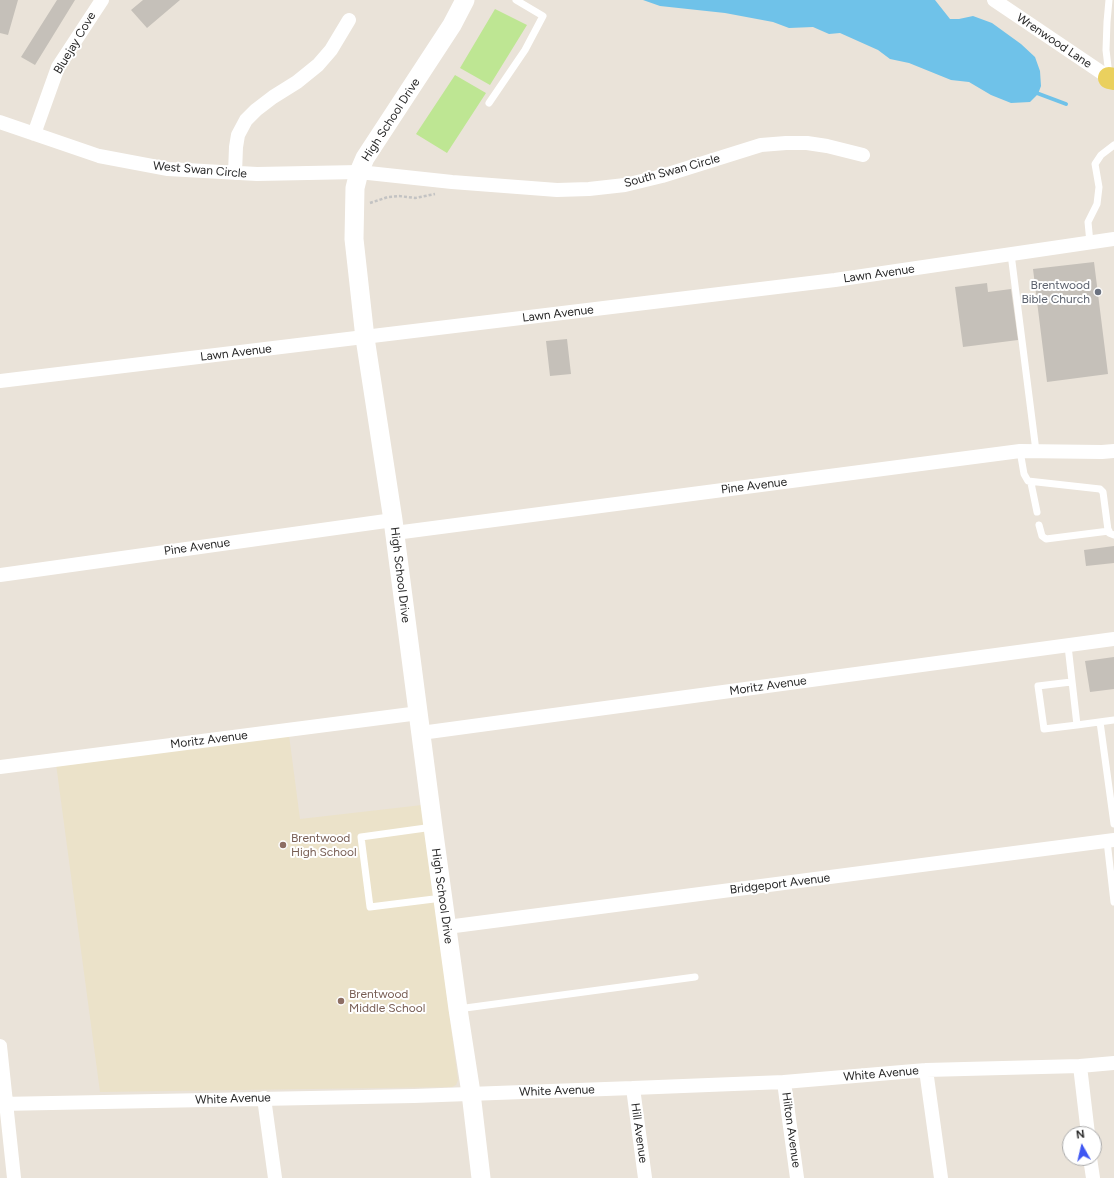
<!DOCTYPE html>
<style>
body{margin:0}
#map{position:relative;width:1114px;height:1178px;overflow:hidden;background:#eae3d9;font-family:Figtree,sans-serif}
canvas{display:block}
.north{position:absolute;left:1062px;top:1126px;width:40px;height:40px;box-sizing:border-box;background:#fff;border:1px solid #a9a9a9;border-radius:50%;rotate:352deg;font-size:11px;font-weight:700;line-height:16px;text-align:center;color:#272727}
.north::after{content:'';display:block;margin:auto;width:14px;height:18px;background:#3e56f2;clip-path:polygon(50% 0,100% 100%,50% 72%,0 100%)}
</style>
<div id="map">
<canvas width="1114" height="1178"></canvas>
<div class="north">N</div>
</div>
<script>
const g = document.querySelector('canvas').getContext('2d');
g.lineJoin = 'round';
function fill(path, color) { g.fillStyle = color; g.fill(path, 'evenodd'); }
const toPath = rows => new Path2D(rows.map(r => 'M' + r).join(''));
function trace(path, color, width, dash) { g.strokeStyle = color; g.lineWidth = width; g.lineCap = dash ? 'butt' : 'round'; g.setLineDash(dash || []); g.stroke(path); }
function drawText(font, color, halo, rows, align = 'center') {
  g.font = font + ' Figtree,sans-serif'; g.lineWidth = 4; g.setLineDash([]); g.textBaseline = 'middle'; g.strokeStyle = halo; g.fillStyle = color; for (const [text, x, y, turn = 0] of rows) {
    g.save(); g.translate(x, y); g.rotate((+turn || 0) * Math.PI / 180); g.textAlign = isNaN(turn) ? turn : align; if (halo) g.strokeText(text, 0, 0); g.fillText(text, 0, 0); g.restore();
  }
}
fill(toPath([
 [289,735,300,819,422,805,458,1080,456,1085,452,1087,100,1092,56,764]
]), '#ebe2c9');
fill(toPath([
 [495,9,527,25,490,85,460,68],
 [455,75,486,93,447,153,416,134]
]), '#bee693');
fill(toPath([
 [643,0,935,0,950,19,959,19,973,16,992,23,1021,44,1035,57,1040,71,1041,86,1038,94,1030,102,1011,103,991,95,969,82,951,80,909,63,890,59,878,50,840,33,829,34,813,27,789,28,773,22,725,13,660,6]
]), '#6fc2e9');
trace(toPath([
 [1034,92,1066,104]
]), '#6fc2e9', 4);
fill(toPath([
 [0,0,18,0,8,35,0,33],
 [57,0,75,0,35,65,21,57],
 [143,0,180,0,147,28,131,10],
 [1094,262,1108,374,1047,382,1033,269],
 [987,283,988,292,1011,289,1018,340,963,347,955,287],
 [567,339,571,374,550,376,546,341],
 [1114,546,1114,563,1086,566,1084,550],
 [1114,657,1114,689,1090,692,1085,661]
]), '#c5c0b9');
trace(toPath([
 [370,203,388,197,399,196,415,198,435,194]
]), '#c3c3c3', 2.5, [3, 2]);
trace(toPath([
 [1109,75,1106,50,1107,22,1109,0],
 [489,103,525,50,543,16,516,0],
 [1090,243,1088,222,1097,204,1099,187,1095,164,1101,155,1114,145],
 [1011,254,1036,451],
 [1020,451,1024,474,1028,481,1100,489,1103,492,1108,530,1109,533,1114,535],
 [1031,483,1037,512],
 [1039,525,1042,536,1046,539,1109,531],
 [1068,646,1077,725,1114,720],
 [1071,682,1038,686,1044,729,1077,725],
 [1100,722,1114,824],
 [433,827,361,837,370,907,442,898],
 [1107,841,1114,902],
 [458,1009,695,977]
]), '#fff', 7);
trace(toPath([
 [994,0,1114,81],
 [0,122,99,156,168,169,257,174,359,172,452,182,557,190,589,189,625,185,662,176,761,145,786,143,807,143,827,146,863,155],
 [34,134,58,67,102,0],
 [235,173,236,147,238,135,246,120,256,110,273,97,297,82,318,65,331,50,349,20],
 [0,381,835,280,1114,239],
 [395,533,1020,451,1102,452,1114,451],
 [0,575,393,520],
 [421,733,1114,639],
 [0,767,419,713],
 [447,927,1114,840],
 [0,1046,14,1178],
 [1080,1066,1088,1134],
 [926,1070,941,1178],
 [784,1082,797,1178],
 [633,1088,645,1178],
 [264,1098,275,1178],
 [0,1104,414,1096,633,1088,784,1082,926,1070,1080,1066,1114,1063],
 [1090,1158,1093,1178]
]), '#fff', 14);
trace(toPath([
 [465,0,452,25,365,158,359,172,355,188,354,239,365,338,393,520,433,827,458,1009,471,1093,481,1178]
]), '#fff', 19);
trace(toPath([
 [1109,78,1114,79]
]), '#ead05e', 22);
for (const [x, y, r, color] of [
 [1098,292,4,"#6b7280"],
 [283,845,4,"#8d6e63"],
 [341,1001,4,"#8d6e63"]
]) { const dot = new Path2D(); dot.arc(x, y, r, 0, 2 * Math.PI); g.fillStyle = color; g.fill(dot); trace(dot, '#fff', 1.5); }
drawText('12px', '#272727', '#fff', [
 ["Wrenwood Lane",1054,41,34],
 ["Bluejay Cove",75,43,-59],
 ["High School Drive",391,120,-57],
 ["West Swan Circle",200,170,5],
 ["South Swan Circle",672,171,-15],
 ["Lawn Avenue",879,274,-8],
 ["Lawn Avenue",558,314,-7],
 ["Lawn Avenue",236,353,-7],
 ["Pine Avenue",754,486,-7],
 ["Pine Avenue",197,547,-8],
 ["High School Drive",400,575,83],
 ["Moritz Avenue",768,686,-8],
 ["Moritz Avenue",209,740,-7],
 ["Bridgeport Avenue",780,884,-7],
 ["High School Drive",442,896,82],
 ["White Avenue",881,1074,-5],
 ["White Avenue",557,1091,-2],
 ["White Avenue",233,1099,-2],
 ["Hilton Avenue",791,1130,82],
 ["Hill Avenue",639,1133,82]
]);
drawText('12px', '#5b616d', '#fff', [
 ["Brentwood",1090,285],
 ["Bible Church",1090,299]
], 'right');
drawText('12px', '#785e54', '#fff', [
 ["Brentwood",291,838],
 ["High School",291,852],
 ["Brentwood",349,994],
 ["Middle School",349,1008]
], 'left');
</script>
